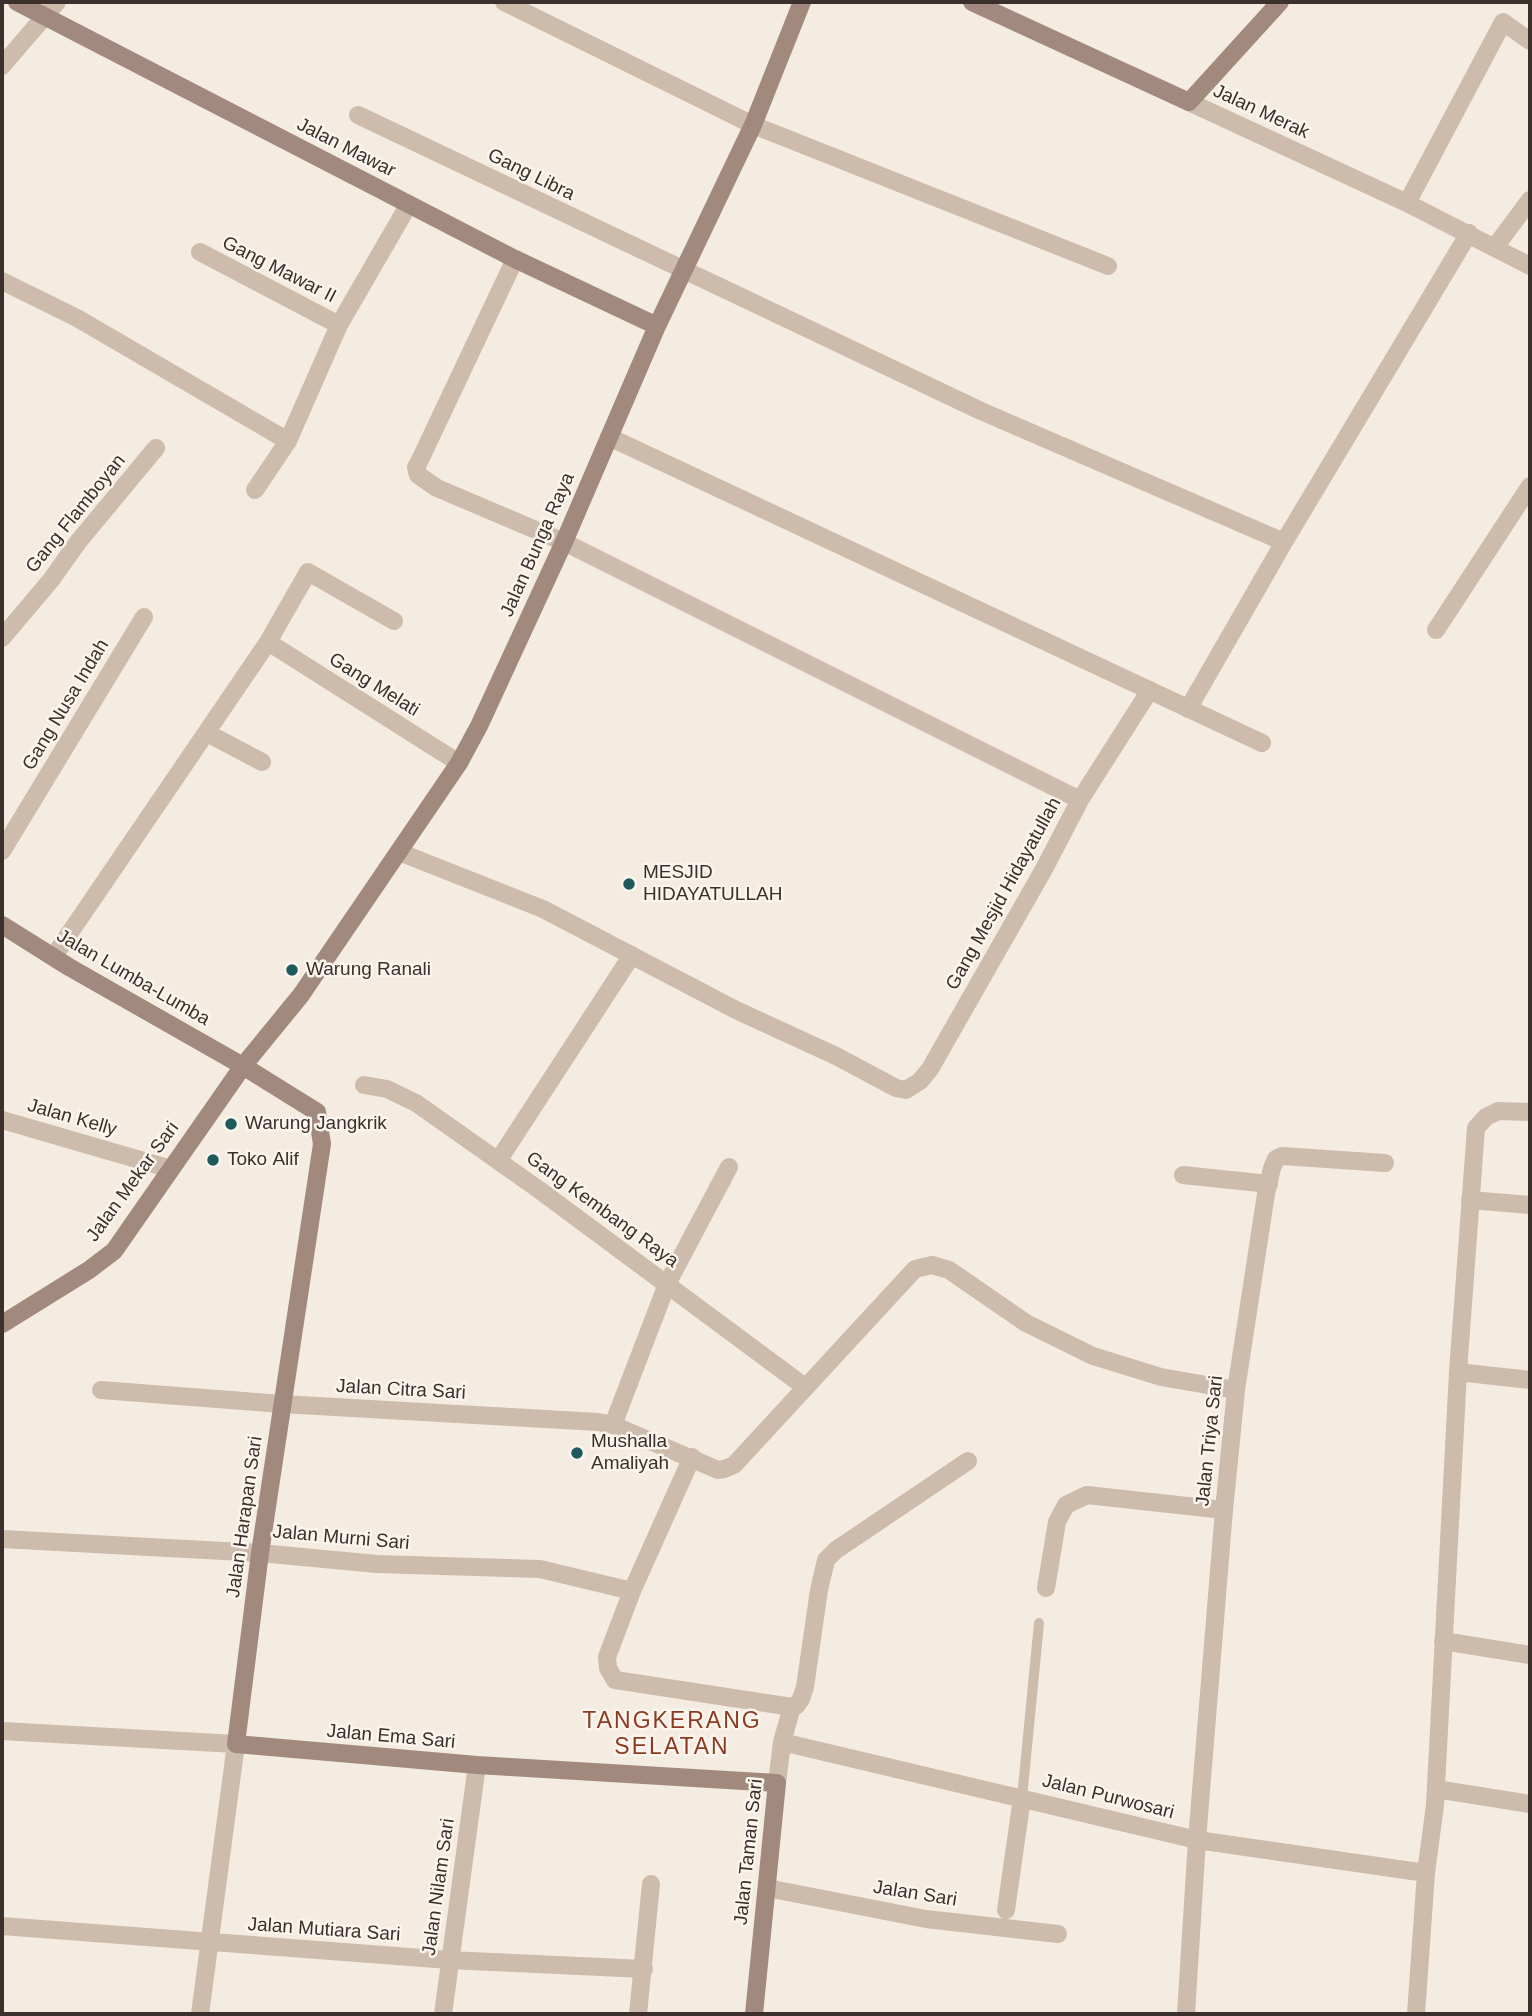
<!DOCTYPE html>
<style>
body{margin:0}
#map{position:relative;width:1532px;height:2016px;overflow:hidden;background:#f4ebe1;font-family:Helvetica,sans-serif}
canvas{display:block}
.frame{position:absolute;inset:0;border:4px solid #3b302b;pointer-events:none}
</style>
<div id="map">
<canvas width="1532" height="2016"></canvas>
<div class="frame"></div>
</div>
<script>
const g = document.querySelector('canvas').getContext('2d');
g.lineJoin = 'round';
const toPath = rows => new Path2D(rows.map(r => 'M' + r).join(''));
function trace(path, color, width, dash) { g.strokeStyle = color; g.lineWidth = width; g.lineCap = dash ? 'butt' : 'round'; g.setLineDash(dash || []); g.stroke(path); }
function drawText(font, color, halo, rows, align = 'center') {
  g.font = font + ' Helvetica,sans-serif'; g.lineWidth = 5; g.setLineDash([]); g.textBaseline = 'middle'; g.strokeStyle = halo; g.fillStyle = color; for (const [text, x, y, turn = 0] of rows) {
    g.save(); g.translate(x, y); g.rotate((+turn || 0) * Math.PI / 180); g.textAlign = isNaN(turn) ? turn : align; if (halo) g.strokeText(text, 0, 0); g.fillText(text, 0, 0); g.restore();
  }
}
trace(toPath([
 [1022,1798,1039,1623]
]), '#cdbbac', 10);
trace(toPath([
 [504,2,753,125,1108,266],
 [2,66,57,2],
 [1189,102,1407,203,1530,266],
 [358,115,981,411,1284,542],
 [1407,203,1503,22,1530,41],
 [1495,247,1530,200],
 [200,252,339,325],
 [2,281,77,318,288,441],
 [609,437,1262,743],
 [255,490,288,441,339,325,409,204],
 [1436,630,1530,486],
 [2,638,51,580,78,542,156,448],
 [268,642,459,763],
 [1188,709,1284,542,1469,233],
 [207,733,262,762],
 [1080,800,1150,690],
 [2,851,144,617],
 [399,852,543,909,736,1010,836,1056,896,1088,906,1090,920,1081,930,1069,1044,869,1080,800,564,542,437,488,418,475,416,467,419,462,515,259],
 [54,956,268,642,308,572,394,621],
 [364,1085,387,1089,416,1103,538,1189,805,1387],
 [2,1120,171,1169],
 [498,1161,632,955],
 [1183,1175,1269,1184],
 [1470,1200,1530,1205],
 [1458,1372,1530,1380],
 [101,1390,282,1404,598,1422,613,1425,718,1470,724,1469,734,1465,915,1269,932,1265,949,1270,1026,1323,1093,1356,1161,1377,1236,1390],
 [613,1425,667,1284,729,1167],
 [692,1457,632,1591,607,1657,608,1668,615,1680,792,1707,782,1742,777,1783],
 [2,1539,260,1553,377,1564,540,1569,632,1591],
 [1046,1588,1057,1522,1066,1505,1087,1495,1224,1510],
 [1443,1641,1530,1655],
 [792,1707,796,1706,801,1699,805,1687,819,1590,826,1560,836,1550,968,1461],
 [2,1731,236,1744,200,2014],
 [782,1742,1197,1840,1426,1873],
 [1436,1789,1530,1804],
 [767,1888,926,1919,1058,1934],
 [1006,1910,1022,1798],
 [2,1926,449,1960,644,1969],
 [443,2014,477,1765],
 [638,2014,651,1884],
 [1186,2014,1197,1840,1224,1510,1236,1390,1266,1194,1272,1168,1276,1159,1282,1156,1385,1163],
 [1416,2014,1426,1873,1435,1805,1458,1372,1476,1128,1486,1117,1498,1111,1530,1112]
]), '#cdbbac', 18);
trace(toPath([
 [17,2,515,259,657,326],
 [972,2,1189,102,1280,2],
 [2,925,69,967,243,1066,317,1112,322,1144,260,1553,236,1744,477,1765,777,1783,754,2014],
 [2,1324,89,1270,114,1251,243,1066,301,995,459,763,479,726,564,542,657,326,753,125,802,2]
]), '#a18a7d', 18);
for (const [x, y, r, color] of [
 [629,884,7,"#1f5a5e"],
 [292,970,7,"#1f5a5e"],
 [231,1124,7,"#1f5a5e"],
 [213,1160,7,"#1f5a5e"],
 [577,1453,7,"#1f5a5e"]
]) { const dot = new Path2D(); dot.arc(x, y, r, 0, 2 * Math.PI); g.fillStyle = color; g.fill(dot); trace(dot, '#fbf5ee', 2.5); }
drawText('19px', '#3b302b', '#fbf5ee', [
 ["Jalan Merak",1261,112,25],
 ["Jalan Mawar",346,148,27],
 ["Gang Libra",531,175,26],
 ["Gang Mawar II",279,270,27],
 ["Gang Flamboyan",76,514,-51],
 ["Jalan Bunga Raya",538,545,-66],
 ["Gang Melati",374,685,32],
 ["Gang Nusa Indah",66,705,-59],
 ["Gang Mesjid Hidayatullah",1004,894,-61],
 ["Jalan Lumba-Lumba",133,978,30],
 ["Jalan Kelly",72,1118,16],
 ["Jalan Mekar Sari",133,1182,-54],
 ["Gang Kembang Raya",602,1210,36],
 ["Jalan Citra Sari",401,1390,3],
 ["Jalan Triya Sari",1210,1441,-84],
 ["Jalan Harapan Sari",245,1517,-82],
 ["Jalan Murni Sari",341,1538,5],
 ["Jalan Ema Sari",391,1737,5],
 ["Jalan Purwosari",1108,1797,14],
 ["Jalan Taman Sari",749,1852,-84],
 ["Jalan Nilam Sari",439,1887,-82],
 ["Jalan Sari",915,1894,9],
 ["Jalan Mutiara Sari",324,1930,4]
]);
drawText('19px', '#3b302b', '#fbf5ee', [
 ["MESJID",643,873],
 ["HIDAYATULLAH",643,895],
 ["Warung Ranali",306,970],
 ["Warung Jangkrik",245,1124],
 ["Toko Alif",227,1160],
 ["Mushalla",591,1442],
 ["Amaliyah",591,1464]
], 'left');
g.letterSpacing = '2px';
drawText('23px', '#8c3b22', '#fbf5ee', [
 ["TANGKERANG",672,1722],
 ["SELATAN",672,1748]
]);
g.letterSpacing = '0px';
</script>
